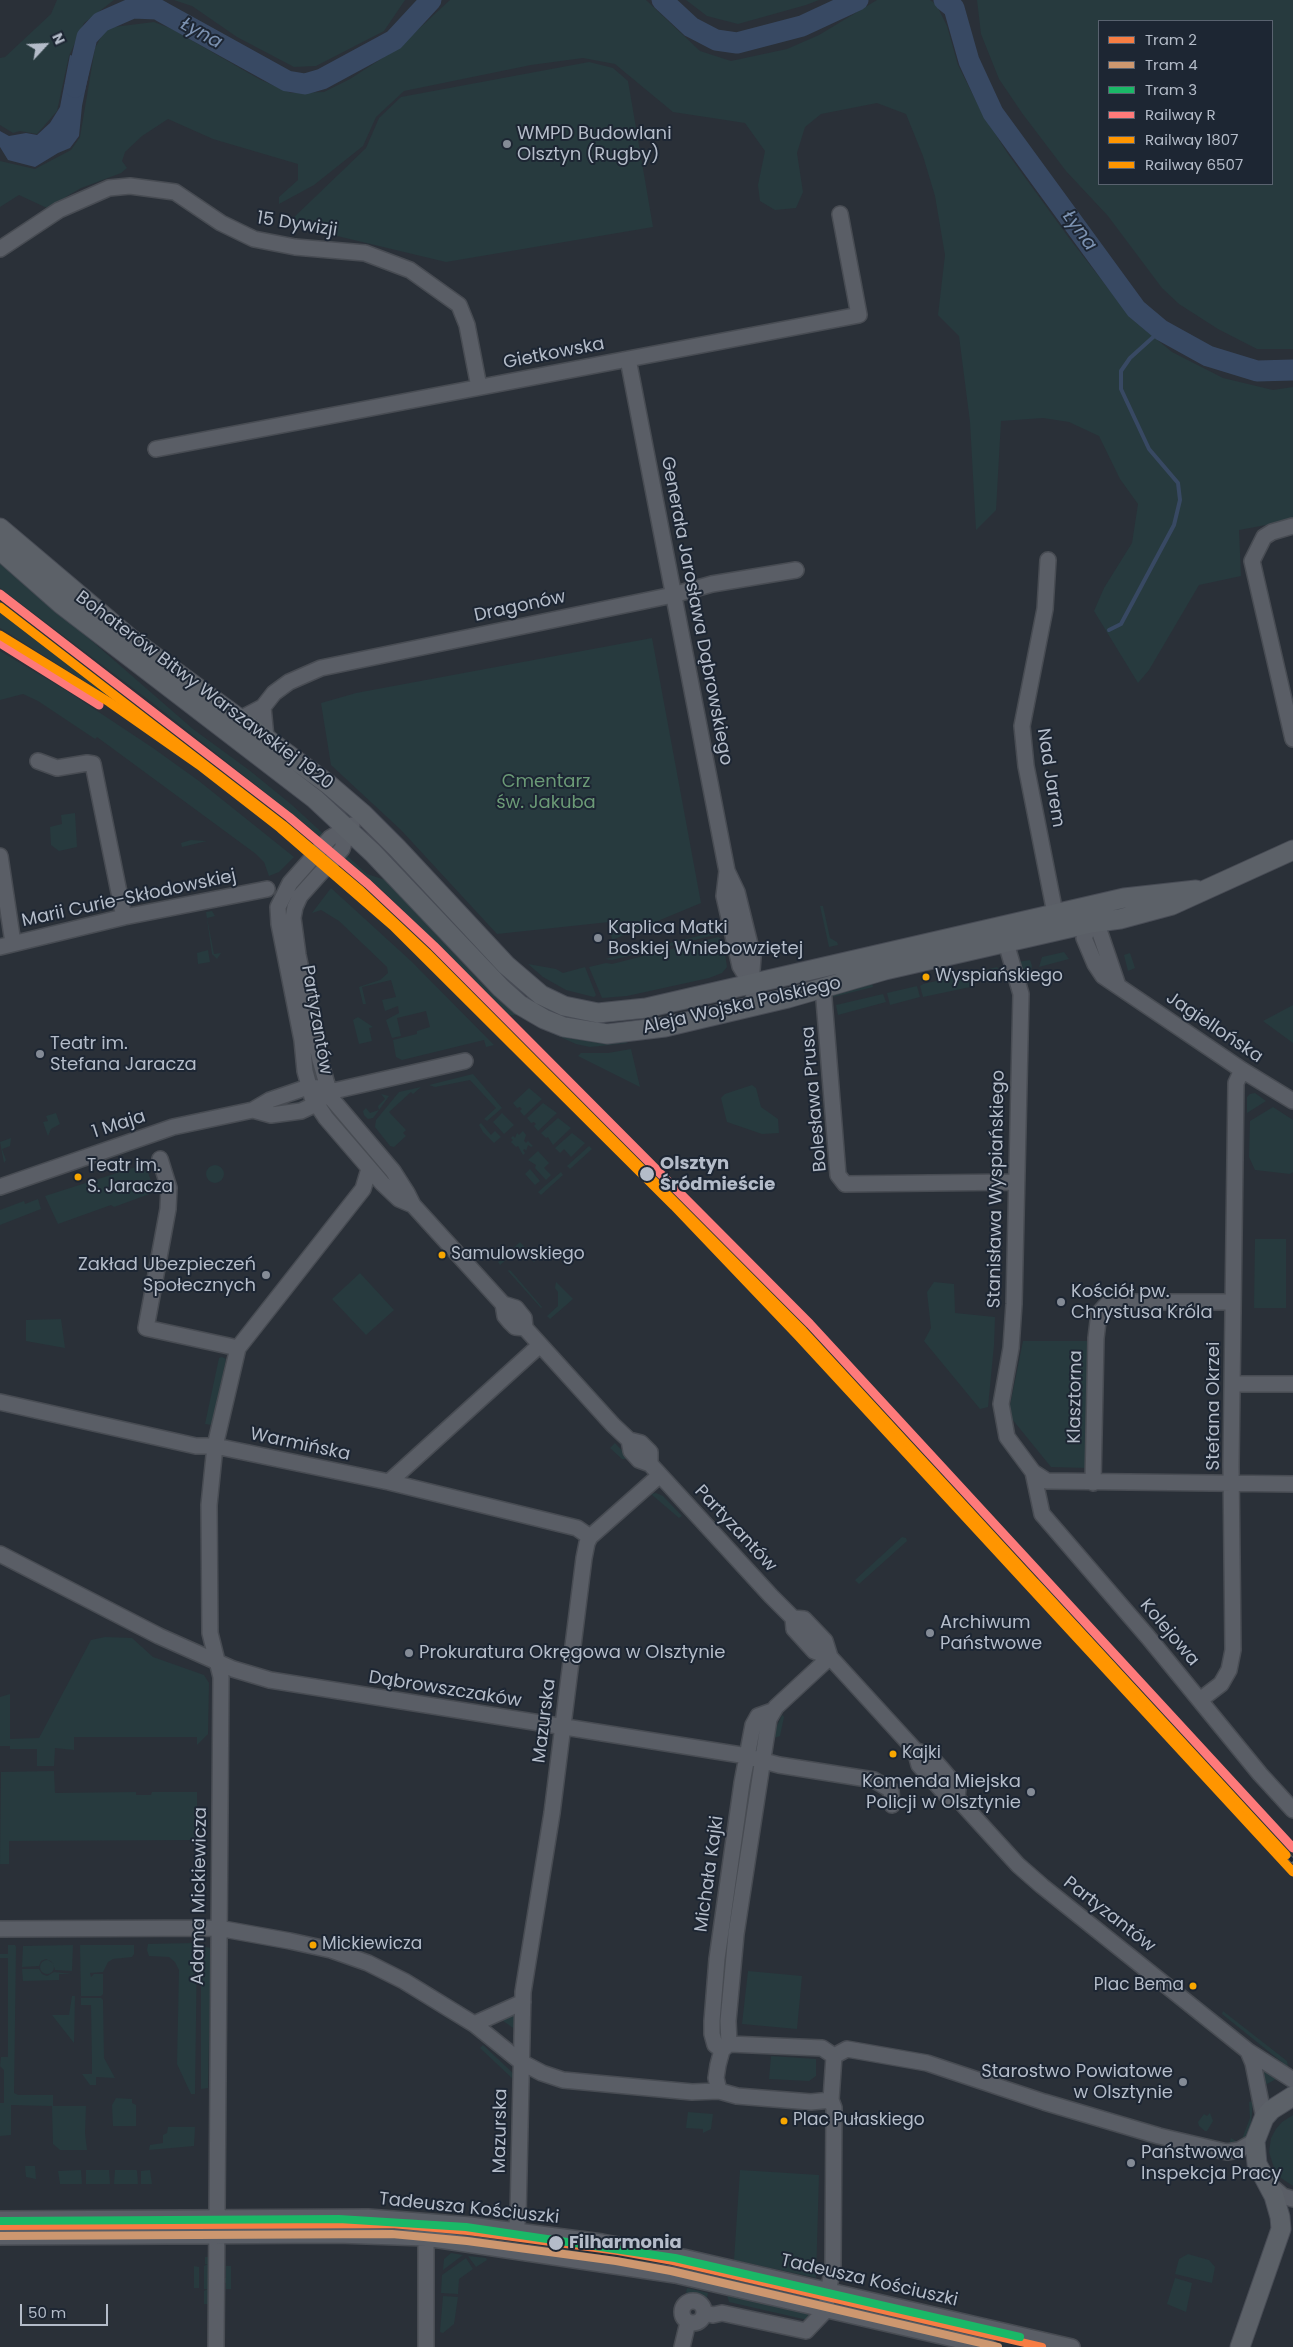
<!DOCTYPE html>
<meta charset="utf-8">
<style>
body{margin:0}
#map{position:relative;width:1293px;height:2347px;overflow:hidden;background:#2a3038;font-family:Poppins,sans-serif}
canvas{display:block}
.legend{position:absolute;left:1098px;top:20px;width:175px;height:165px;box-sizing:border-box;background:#1d2633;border:1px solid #59626f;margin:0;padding:6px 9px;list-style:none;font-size:15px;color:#b4bcc9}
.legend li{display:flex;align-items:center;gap:10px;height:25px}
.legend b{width:25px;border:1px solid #59626f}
.north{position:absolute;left:20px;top:20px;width:50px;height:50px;-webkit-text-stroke:4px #1d2633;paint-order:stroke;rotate:65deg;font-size:14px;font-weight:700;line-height:20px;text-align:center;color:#b4bcc9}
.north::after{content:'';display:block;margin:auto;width:18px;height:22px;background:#b4bcc9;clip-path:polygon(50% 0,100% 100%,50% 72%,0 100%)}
.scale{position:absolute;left:20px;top:2304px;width:88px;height:22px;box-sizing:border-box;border:2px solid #b4bcc9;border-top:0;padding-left:6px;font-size:15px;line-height:18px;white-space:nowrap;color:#b4bcc9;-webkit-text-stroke:4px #1d2633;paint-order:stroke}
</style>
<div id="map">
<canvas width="1293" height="2347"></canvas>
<ul class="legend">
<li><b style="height:6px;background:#f77d43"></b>Tram 2</li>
<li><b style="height:6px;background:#cd976f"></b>Tram 4</li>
<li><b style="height:6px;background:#1ab867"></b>Tram 3</li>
<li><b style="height:6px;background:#fe7a7a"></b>Railway R</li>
<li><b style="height:6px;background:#ff9500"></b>Railway 1807</li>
<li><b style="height:6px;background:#ff9500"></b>Railway 6507</li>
</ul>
<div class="north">N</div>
<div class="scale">50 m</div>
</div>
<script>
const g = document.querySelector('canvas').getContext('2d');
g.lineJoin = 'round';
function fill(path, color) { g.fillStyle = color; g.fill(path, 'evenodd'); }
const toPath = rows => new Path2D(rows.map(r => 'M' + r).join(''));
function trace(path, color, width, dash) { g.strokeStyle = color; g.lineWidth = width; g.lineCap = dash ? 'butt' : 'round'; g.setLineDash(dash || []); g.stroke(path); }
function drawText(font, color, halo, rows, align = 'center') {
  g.font = font + ' Poppins,sans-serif'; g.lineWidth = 4; g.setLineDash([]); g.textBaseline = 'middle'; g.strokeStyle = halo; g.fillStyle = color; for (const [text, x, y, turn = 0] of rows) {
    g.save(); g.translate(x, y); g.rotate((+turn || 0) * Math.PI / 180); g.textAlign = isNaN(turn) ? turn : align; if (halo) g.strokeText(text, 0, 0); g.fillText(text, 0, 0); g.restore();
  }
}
fill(toPath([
 [57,0,114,0,84,23,69,56,57,111,37,134,20,131,13,133,0,125,0,58,5,57,51,14],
 [174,0,405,0,384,31,316,66,294,67,237,37,192,6],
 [450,0,646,0,700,51,731,61,787,49,819,35,877,0,930,0,936,4,947,26,958,65,982,113,1008,154,1069,238,1133,320,1172,352,1223,378,1273,390,1293,387,1293,520,1239,530,1241,576,1199,585,1149,670,1138,683,1094,611,1104,588,1132,543,1138,504,1120,479,1099,436,1069,422,1043,418,1001,421,996,510,976,530,970,422,959,336,938,315,945,255,935,196,923,156,906,114,877,103,821,114,805,127,797,153,803,192,796,208,775,210,760,201,758,185,765,151,745,123,673,112,615,64,583,58,531,65,404,91,376,117,363,146,314,185,279,204,279,197,298,180,298,164,213,139,168,119,142,136,125,152,122,161,127,168,121,173,81,188,47,208,19,195,0,207,0,161,35,169,71,150,80,137,95,48,106,28,154,22,172,29,259,79,291,93,324,92,350,79,398,48],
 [686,0,819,0,806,5,738,24,707,16],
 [977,0,1293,0,1293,349,1257,349,1218,329,1179,304,1162,288,1108,216,1066,171,1022,113,999,79,981,34],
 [1099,21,1272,21,1272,184,1099,184],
 [589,62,613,68,628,81,653,227,446,262,287,224,366,148,379,118,401,97],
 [0,561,193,729,249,770,292,805,367,874,385,880,488,990,518,1015,509,1015,384,892,305,824,150,701,0,588],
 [0,608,20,623,141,714,140,716,0,628],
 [652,638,701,903,612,940,609,922,497,934,401,830,331,765,321,703,356,693],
 [0,651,67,691,153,748,199,781,294,857,279,872,269,876,264,862,256,854,97,737,95,739,38,701,23,694,0,700],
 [75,813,77,847,59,851,51,845,50,827,62,824,61,815],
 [191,840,207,841,182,847,181,843],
 [331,888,411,961,494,1045,486,1047,484,1040,402,1060,396,1057,393,1040,417,1034,417,1031,430,1027,426,1011,397,1018,401,1036,392,1038,386,1020,399,1013,398,1006,385,1011,382,1000,396,997,391,980,362,987,366,1004,363,1004,359,987,380,980,388,973,387,967,339,921,321,910,312,913],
 [820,906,823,906,830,938,837,942,838,945,829,947],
 [212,911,215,916,207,918,214,954,221,953,217,959,212,954,206,912],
 [715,932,715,935,612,960,605,959],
 [718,937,723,940,727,967,722,973,709,978,627,996,602,998,589,967,606,963,612,964],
 [208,950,210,962,198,964,197,953],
 [1064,952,1069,959,1039,967,1042,957],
 [1130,953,1135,968,1128,971,1124,955],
 [1030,960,1032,966,1029,980,1022,977,1018,962],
 [528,964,556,969,563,973,585,967,596,995,594,997,566,990,543,977],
 [997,967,1002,973,982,978,980,973,982,971],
 [971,973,975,986,923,997,920,986,923,984],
 [872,983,873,987,833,997,834,994],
 [917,986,920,997,890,1005,887,993],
 [883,994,886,1002,838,1015,836,1005],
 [1293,1005,1293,1043,1263,1021],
 [358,1017,373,1027,369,1028,372,1041,359,1044,353,1020],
 [533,1022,624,1041,628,1043,590,1047,576,1044,538,1027],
 [631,1049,640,1087,578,1056,581,1053,608,1053],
 [473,1074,502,1108,487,1121,484,1119,496,1108,470,1080,435,1087,429,1085],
 [752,1085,756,1088,761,1107,778,1119,779,1133,762,1134,727,1122,721,1098,725,1094],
 [421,1087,413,1094,411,1092,389,1112,406,1130,403,1133,406,1136,394,1147,390,1146,375,1127,376,1120,399,1092],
 [529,1088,542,1099,524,1116,520,1111,522,1109,520,1107,517,1108,513,1103],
 [1255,1093,1266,1101,1247,1113,1247,1097,1250,1094],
 [381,1094,389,1096,379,1110,373,1118,368,1119,364,1115,363,1111,366,1108,370,1113,379,1110,378,1106,385,1099],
 [543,1103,557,1113,538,1131,534,1126,536,1124,534,1122,531,1123,527,1118],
 [1273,1107,1293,1120,1293,1172,1290,1174,1255,1170,1249,1157,1250,1121],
 [56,1113,60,1124,51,1129,48,1136,43,1122,48,1121,46,1116],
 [502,1113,514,1125,504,1134,493,1122],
 [558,1118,571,1128,553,1145,548,1137,546,1138,541,1133],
 [481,1123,491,1135,495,1131,501,1137,494,1143,483,1132,479,1125],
 [523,1131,526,1135,524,1141,526,1143,528,1141,533,1146,531,1147,528,1145,526,1151,525,1149,523,1150,525,1153,523,1155,518,1146,516,1147,511,1142,513,1140,511,1138,513,1136,515,1138,517,1133,519,1135],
 [572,1133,585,1143,571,1157,564,1149,560,1153,555,1148],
 [11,1138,10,1146,2,1149,6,1160,4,1163,0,1142],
 [589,1146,592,1149,570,1169,567,1166],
 [538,1151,549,1163,544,1168,551,1175,546,1180,535,1168,536,1165,528,1160],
 [145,1164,155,1192,114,1207,111,1205,58,1224,45,1196],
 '206 1174a9 9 0 1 1 18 0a9 9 0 1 1-18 0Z',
 [530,1169,540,1181,535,1185,525,1174],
 [561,1172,563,1175,541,1195,538,1192],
 [38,1199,41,1209,0,1225,0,1210,24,1201,25,1204],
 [1255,1239,1286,1239,1286,1308,1254,1308],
 [520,1242,536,1260,534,1262,523,1254,514,1253,500,1265,498,1262],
 [509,1270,511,1271,542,1307,541,1308,508,1271],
 [360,1273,394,1310,366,1335,332,1299],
 [556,1282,573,1299,550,1319,547,1316,558,1306,558,1292,555,1288],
 [934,1282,954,1284,955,1313,995,1317,994,1345,988,1407,980,1409,924,1341,931,1328,927,1292],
 [61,1319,65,1348,26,1341,26,1320],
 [1023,1341,1091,1341,1087,1468,1051,1467,1012,1419,1009,1410],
 [222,1357,226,1359,212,1425,205,1424,219,1358],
 [615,1443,628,1457,626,1459,622,1459,610,1448],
 [656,1493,663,1496,682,1516,679,1518,651,1494],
 [902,1537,906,1538,907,1541,859,1584,855,1580],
 [105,1637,132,1638,153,1657,204,1675,209,1683,208,1734,197,1745,197,1737,74,1737,74,1750,55,1748,54,1766,37,1766,37,1749,10,1749,10,1746,0,1746,0,1697,10,1694,10,1739,39,1738,91,1640],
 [782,1715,784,1717,780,1736,771,1739],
 [54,1771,55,1793,136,1792,136,1795,151,1795,152,1792,197,1792,197,1840,9,1841,9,1864,0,1864,1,1772],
 [746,1787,754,1789,723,2017,716,2017],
 [195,1943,197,1946,195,2094,191,2094,177,2064,179,1970,175,1962,169,1957,149,1956,147,1950,148,1944],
 [8,1945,15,1945,16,1947,14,2093,18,2095,53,2095,53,2106,86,2106,85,2133,87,2150,60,2150,53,2144,52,2106,11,2105,11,2135,0,2136,0,2103,4,2103,4,2070,0,2066,1,2057,8,2057,8,1958,0,1958,0,1954,8,1954],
 [73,1945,72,1971,55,1970,53,1963,46,1959,41,1961,39,1966,22,1967,23,1946],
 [80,1945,134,1945,134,1954,132,1957,113,1959,108,1962,103,1972,90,1973,91,1977,94,1974,103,1974,103,1994,101,1996,81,1996],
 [201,1946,211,1948,208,2088,201,2089],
 '40 1967a7 7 0 1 1 14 0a7 7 0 1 1-14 0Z',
 [22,1969,39,1969,42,1974,47,1976,54,1972,72,1974,59,1974,59,1980,23,1981],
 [748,1971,802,1976,797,2029,742,2024],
 [72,1996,75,1996,74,2043,52,2015,69,2015],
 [81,1998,101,1998,103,2000,104,2058,115,2078,96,2077,96,2085,90,2085,82,2074,92,2074,92,2064,91,2005,81,2005],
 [1223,2011,1287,2061,1288,2067,1222,2014],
 [513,2013,515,2014,516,2030,499,2018],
 [483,2045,514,2074,514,2080,480,2048],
 [771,2056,816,2059,816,2076,809,2081,769,2079],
 [1258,2061,1278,2078,1265,2085],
 [116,2098,132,2099,132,2103,136,2105,136,2126,113,2126,112,2105],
 [1253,2101,1251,2124,1246,2138,1242,2142,1229,2145,1231,2138,1239,2143,1242,2139,1250,2118,1249,2102],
 [688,2112,713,2114,711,2129,703,2133,703,2129,686,2128],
 [1210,2113,1213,2121,1207,2131,1205,2131,1199,2126,1198,2122,1204,2114,1207,2116],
 [1293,2115,1293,2186,1281,2178,1275,2171,1269,2152,1271,2138,1276,2129,1282,2122],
 [168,2127,195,2127,194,2146,149,2150,150,2145,163,2143,163,2135,167,2133],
 [25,2166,35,2166,36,2179,26,2177],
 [81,2170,82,2184,60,2184,58,2171],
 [86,2170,109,2170,110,2184,86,2184],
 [115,2170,136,2170,137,2171,138,2184,114,2184],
 [150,2170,152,2184,141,2184,141,2171],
 [740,2170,819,2175,816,2278,734,2260],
 [451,2253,463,2255,443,2270,444,2259],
 [1188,2254,1209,2260,1215,2267,1212,2283,1175,2274,1179,2259],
 [468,2256,486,2258,487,2260,476,2267],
 [205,2257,209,2257,208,2304,204,2304,204,2291,208,2289,204,2289,204,2266,208,2264,205,2264],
 [466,2258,473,2269,459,2279,458,2294,441,2293,442,2275],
 [194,2266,199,2267,199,2288,194,2288],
 [226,2266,231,2266,231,2289,226,2289,226,2283,222,2283,222,2278,226,2278],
 [1175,2278,1192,2283,1186,2312,1167,2304],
 [687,2288,708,2293,706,2303,695,2297,685,2300],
 [727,2295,816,2316,812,2321,742,2305,729,2302],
 [443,2296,458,2297,454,2324,443,2333,440,2332]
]), '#273a3e');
fill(toPath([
 [70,55,91,62,82,106,79,136,70,148,58,153,35,167,8,160,0,147,0,131,9,136,26,133,37,135,50,123,60,107]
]), '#384963');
trace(toPath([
 [1109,630,1121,624,1174,525,1180,500,1178,483,1149,449,1121,389,1121,371,1130,358,1161,330]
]), '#384963', 4);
trace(toPath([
 [662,0,691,27,716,40,737,43,802,26,858,0],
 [944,0,954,8,969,61,993,113,1136,309,1161,330,1208,356,1257,371,1293,370],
 [75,87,87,37,101,22,133,8,157,9,287,81,305,84,322,79,394,40,431,0]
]), '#384963', 21);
const minor = toPath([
 [0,249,59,210,109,188,130,186,175,192,221,223,254,239,295,247,365,253,410,270,459,305,467,325,479,387],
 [628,359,727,871,737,892,753,957,751,984,756,1005],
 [156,449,859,315,840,214],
 [1293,526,1272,532,1264,537,1252,561,1293,739],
 [1048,560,1045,609,1022,726,1026,766,1055,913],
 [263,707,266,738],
 [240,719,263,707,274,693,289,682,321,668,673,595,712,584,796,570],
 [38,761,57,768,87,763,93,764,124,917],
 [352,825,330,838,290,883,278,907,279,924,302,1040,305,1071,312,1097,326,1118,382,1183,399,1199,413,1205],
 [348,829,342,849,300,896,295,907,293,918,298,955,320,1060,331,1098,393,1171,407,1193,413,1205,503,1304,516,1308,524,1318,525,1328,613,1425,629,1440,641,1443,650,1452,650,1464],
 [0,856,13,943],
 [727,871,724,896,740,966,751,984],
 [1089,915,1091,923,1100,933,1117,983],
 [1091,923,1084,938,1095,964,1103,976,1242,1070,1293,1101],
 [1006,943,1021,994,1014,1304,1011,1348,1001,1404,1007,1437,1033,1472,1047,1481,1293,1484],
 [0,947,124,917,267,889],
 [823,987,838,1175,845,1184,1016,1182],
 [253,1110,271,1115,301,1111,316,1104,329,1092,465,1061],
 [160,1159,169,1188,168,1209,146,1328,238,1348],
 [0,1187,173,1127,253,1110,270,1100,308,1087,318,1088],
 [503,1304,505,1316,510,1322,515,1327,525,1328],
 [1234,1384,1293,1384],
 [0,1402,196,1446,215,1446,389,1482,577,1528,590,1537],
 [629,1440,631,1451,639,1460,650,1464,771,1596,793,1618,804,1619,825,1641,830,1657],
 [1033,1472,1042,1514,1148,1637,1260,1774,1293,1810],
 [389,1482,540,1345],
 [1093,1483,1096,1338,1099,1313,1109,1302,1232,1302],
 [0,1554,159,1636,233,1669,270,1680,741,1755,779,1765,874,1780,891,1790,892,1805],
 [793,1618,794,1629,814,1651,830,1657,915,1750,930,1756,941,1768,958,1788,957,1798,1018,1865,1042,1886,1248,2051,1293,2080],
 [1200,1700,1221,1684,1229,1670,1233,1650,1231,1465,1236,1083,1242,1070],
 [915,1750,919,1765,948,1797,957,1798],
 [0,1929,218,1928,290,1941,331,1950,368,1963,404,1981,474,2024,521,2062,542,2073,563,2080,692,2092,719,2091,737,2096,811,2102,831,2100],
 [474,2024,523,2002],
 [729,2044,728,2021,736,1934,769,1719,776,1707,830,1657],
 [722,2050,715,2045,712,2034,712,2021,717,1959,742,1783,753,1725,758,1716,772,1711],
 [1248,2051,1253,2063,1264,2118],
 [834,2056,847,2049,927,2063,1044,2102,1159,2136,1227,2152,1239,2150,1255,2141],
 [719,2091,716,2078,718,2065,722,2050,729,2044,822,2048,834,2056],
 [1270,2185,1283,2196,1293,2199],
 [0,2219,368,2217,470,2225,602,2242,683,2257,1072,2347],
 [426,2230,426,2347],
 [516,2231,518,2216,523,1992,552,1813,584,1558,587,1543,590,1537,660,1475],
 [0,2237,337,2235,426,2238,675,2275,989,2347],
 '682 2312a11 11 0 1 1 22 0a11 11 0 1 1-22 0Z',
 [705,2313,713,2315,722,2313,806,2331,825,2311,833,2265,834,2108,831,2100,834,2056],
 [216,2347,221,1677,210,1633,209,1505,215,1446,238,1348,363,1189,369,1169],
 [682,2347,688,2322]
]);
const major = toPath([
 [0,528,131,639,328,784,363,814,397,848,506,965,541,995,564,1006,598,1013,646,1008,1124,898,1196,890],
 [0,550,61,604,315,799,373,853,501,988,520,1005,544,1019,564,1027,607,1034,665,1027,788,998,885,970,1091,923,1120,919,1172,905,1293,850],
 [1240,2347,1281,2229,1280,2217,1274,2196,1257,2164,1255,2141,1264,2118,1271,2110,1293,2096]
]);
trace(minor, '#484c53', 18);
trace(major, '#484c55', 21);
trace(minor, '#5a5e66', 15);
trace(major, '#5c6168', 19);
const rail = toPath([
 [1037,1582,1293,1861]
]);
trace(rail, '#595d64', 5.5);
trace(rail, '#1d2633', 4, [11]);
trace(toPath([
 [0,594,289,817,368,884,434,946,810,1324,1293,1848],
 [0,643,99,705]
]), '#fe7a7a', 9);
trace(toPath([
 [0,607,283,825,361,891,427,953,803,1331,1286,1855]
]), '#ff9500', 9);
trace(toPath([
 [0,635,109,702,199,765,280,828,393,926,674,1206,798,1336,1293,1872]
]), '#ff9500', 9);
trace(toPath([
 [0,2226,392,2224,468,2231,618,2251,673,2261,1042,2347]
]), '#f77d43', 8);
trace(toPath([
 [0,2236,392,2234,467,2241,616,2261,671,2271,998,2347]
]), '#cd976f', 8);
trace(toPath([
 [0,2221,339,2219,466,2227,675,2258,1020,2337]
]), '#1ab867', 8);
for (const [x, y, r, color] of [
 [507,144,5,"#848b96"],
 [598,938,5,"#848b96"],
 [926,977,4.5,"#f7a600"],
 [40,1054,5,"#848b96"],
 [647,1174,8,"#b4bcc9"],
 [78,1177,4.5,"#f7a600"],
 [442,1255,4.5,"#f7a600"],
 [266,1275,5,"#848b96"],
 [1061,1302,5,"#848b96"],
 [930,1633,5,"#848b96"],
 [409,1653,5,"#848b96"],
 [893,1754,4.5,"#f7a600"],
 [1031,1792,5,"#848b96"],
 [313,1945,4.5,"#f7a600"],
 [1193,1986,4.5,"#f7a600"],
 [1183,2082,5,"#848b96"],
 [784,2121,4.5,"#f7a600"],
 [1131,2163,5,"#848b96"],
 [556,2243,8,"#b4bcc9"]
]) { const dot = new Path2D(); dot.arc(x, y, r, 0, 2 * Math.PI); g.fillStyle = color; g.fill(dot); trace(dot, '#1d2633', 2); }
drawText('17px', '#b4bcc9', '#1d2633', [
 ["Wyspiańskiego",935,977],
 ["Teatr im.",87,1167],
 ["S. Jaracza",87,1188],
 ["Samulowskiego",451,1255],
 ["Kajki",902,1754],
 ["Mickiewicza",322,1945],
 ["Plac Bema",1184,1986,"right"],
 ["Plac Pułaskiego",793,2121]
], 'left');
drawText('18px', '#b4bcc9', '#1d2633', [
 ["WMPD Budowlani",517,134],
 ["Olsztyn (Rugby)",517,155],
 ["Kaplica Matki",608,928],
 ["Boskiej Wniebowziętej",608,949],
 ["Teatr im.",50,1044],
 ["Stefana Jaracza",50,1065],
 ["Zakład Ubezpieczeń",256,1265,"right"],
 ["Społecznych",256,1286,"right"],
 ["Kościół pw.",1071,1292],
 ["Chrystusa Króla",1071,1313],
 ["Archiwum",940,1623],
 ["Państwowe",940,1644],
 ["Prokuratura Okręgowa w Olsztynie",419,1653],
 ["Komenda Miejska",1021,1782,"right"],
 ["Policji w Olsztynie",1021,1803,"right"],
 ["Starostwo Powiatowe",1173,2072,"right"],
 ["w Olsztynie",1173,2093,"right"],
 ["Państwowa",1141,2153],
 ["Inspekcja Pracy",1141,2174]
], 'left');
drawText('18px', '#b4bcc9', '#1d2633', [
 ["15 Dywizji",297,225,9],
 ["Gietkowska",554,354,-11],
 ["Dragonów",520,607,-12],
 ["Generała Jarosława Dąbrowskiego",696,611,79],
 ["Bohaterów Bitwy Warszawskiej 1920",204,691,37],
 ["Nad Jarem",1050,778,81],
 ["Marii Curie-Skłodowskiej",129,899,-12],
 ["Aleja Wojska Polskiego",742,1006,-13],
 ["Partyzantów",316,1020,80],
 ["Jagiellońska",1214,1028,34],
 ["Bolesława Prusa",815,1099,-95],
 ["1 Maja",119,1125,-18],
 ["Stanisława Wyspiańskiego",997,1189,-89],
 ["Klasztorna",1076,1397,-89],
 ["Stefana Okrzei",1214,1406,-90],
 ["Warmińska",300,1445,12],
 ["Partyzantów",735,1529,47],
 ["Kolejowa",1169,1633,50],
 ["Dąbrowszczaków",445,1690,9],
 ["Mazurska",545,1721,-83],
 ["Michała Kajki",710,1874,-82],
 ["Adama Mickiewicza",200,1896,-89],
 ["Partyzantów",1109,1915,38],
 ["Mazurska",501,2131,-89],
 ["Tadeusza Kościuszki",469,2209,6],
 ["Tadeusza Kościuszki",869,2281,13]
]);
drawText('18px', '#6b9a76', '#1d2633', [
 ["Cmentarz",546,782],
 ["św. Jakuba",546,803]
]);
drawText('bold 18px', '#b4bcc9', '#1d2633', [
 ["Olsztyn",660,1164],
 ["Śródmieście",660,1185],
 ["Filharmonia",569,2243]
], 'left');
drawText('italic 19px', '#7c92b1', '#1d2633', [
 ["Łyna",201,34,29],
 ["Łyna",1079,231,54]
]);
</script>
